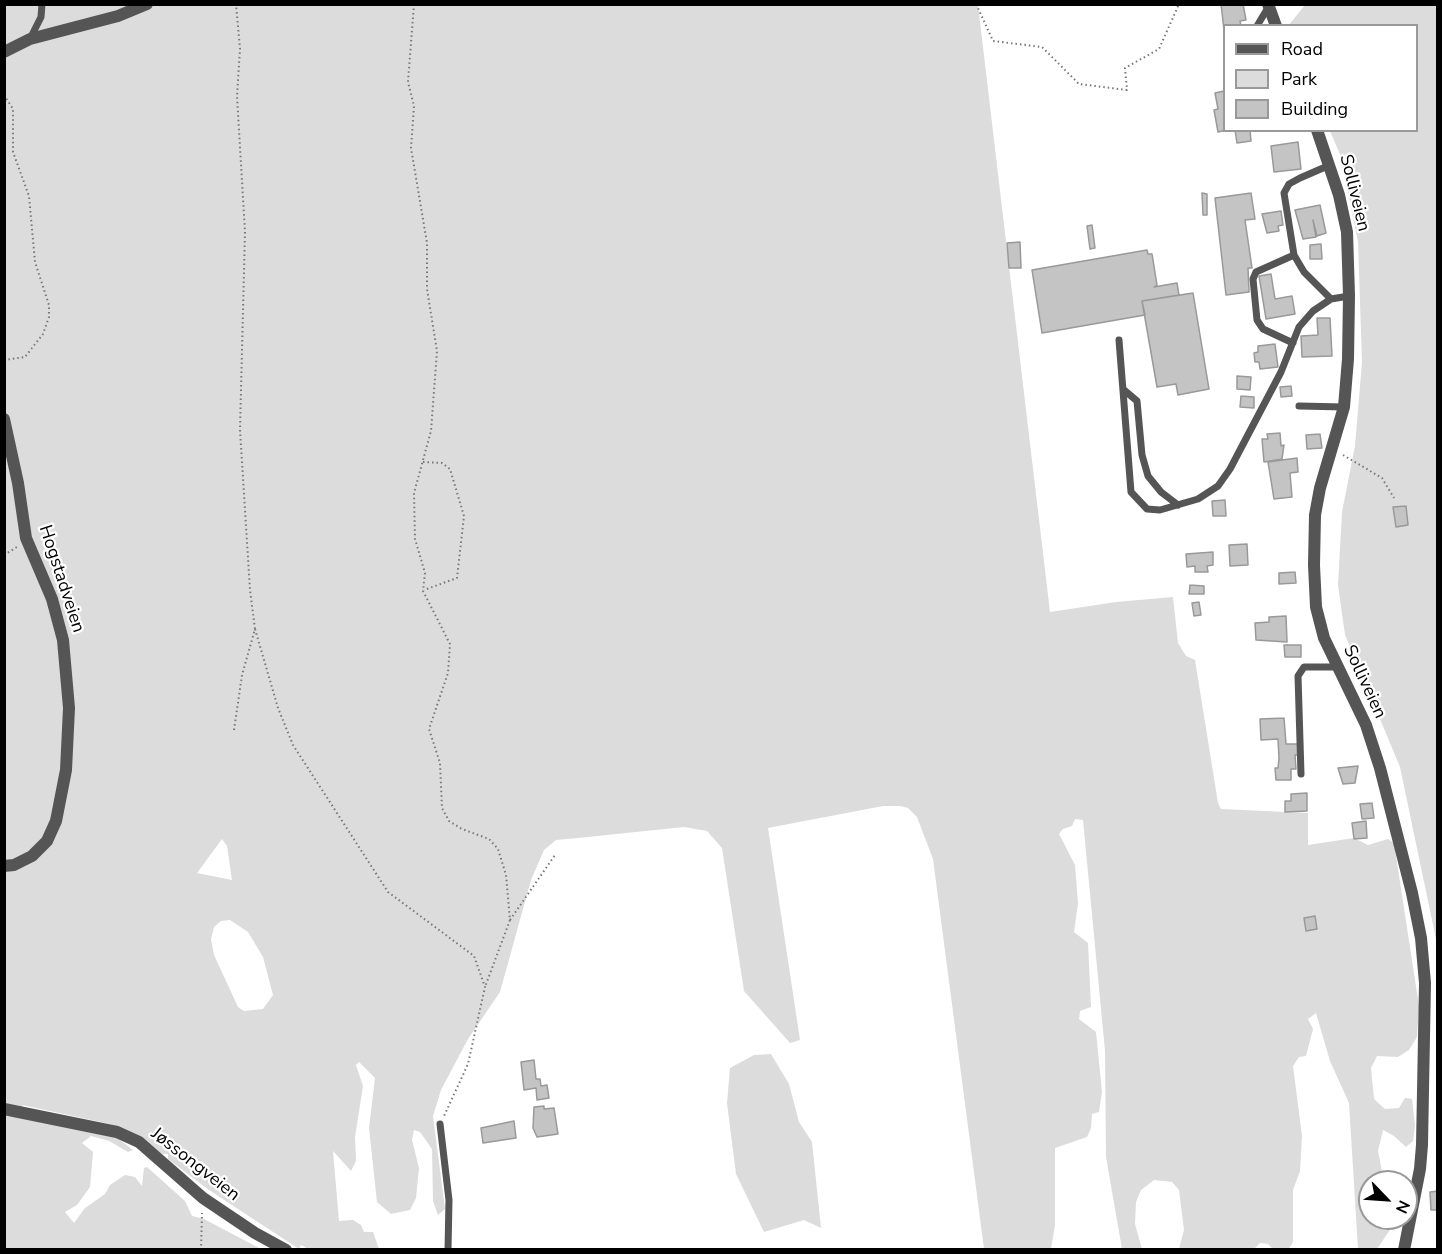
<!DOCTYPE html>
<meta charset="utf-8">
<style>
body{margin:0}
#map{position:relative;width:1442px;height:1254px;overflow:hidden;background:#fff;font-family:"Nunito Sans",sans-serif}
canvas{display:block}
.frame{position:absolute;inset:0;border:6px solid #000;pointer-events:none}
.legend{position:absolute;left:1223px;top:24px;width:195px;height:108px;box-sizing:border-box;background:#fff;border:2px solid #999;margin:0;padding:8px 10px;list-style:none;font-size:18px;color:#000}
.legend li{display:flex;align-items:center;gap:12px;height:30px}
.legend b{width:30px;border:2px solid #999}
.north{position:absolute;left:1358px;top:1170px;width:60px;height:60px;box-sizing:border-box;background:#fff;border:2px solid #999;border-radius:50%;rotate:115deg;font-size:16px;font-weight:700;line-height:24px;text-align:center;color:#000}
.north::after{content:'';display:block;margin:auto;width:21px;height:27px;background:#000;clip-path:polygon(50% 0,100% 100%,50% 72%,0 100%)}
</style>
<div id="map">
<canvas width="1442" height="1254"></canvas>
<div class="frame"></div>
<ul class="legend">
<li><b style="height:8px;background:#555"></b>Road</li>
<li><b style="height:16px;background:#dcdcdc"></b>Park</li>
<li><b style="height:16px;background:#c4c4c4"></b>Building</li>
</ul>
<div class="north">N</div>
</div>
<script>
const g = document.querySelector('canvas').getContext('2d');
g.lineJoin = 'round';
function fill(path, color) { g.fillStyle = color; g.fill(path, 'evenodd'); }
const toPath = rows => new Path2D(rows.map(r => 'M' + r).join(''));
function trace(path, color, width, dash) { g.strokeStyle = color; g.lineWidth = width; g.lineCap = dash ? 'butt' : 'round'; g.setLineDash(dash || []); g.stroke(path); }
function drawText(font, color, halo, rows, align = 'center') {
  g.font = font + ' "Nunito Sans",sans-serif'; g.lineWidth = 4.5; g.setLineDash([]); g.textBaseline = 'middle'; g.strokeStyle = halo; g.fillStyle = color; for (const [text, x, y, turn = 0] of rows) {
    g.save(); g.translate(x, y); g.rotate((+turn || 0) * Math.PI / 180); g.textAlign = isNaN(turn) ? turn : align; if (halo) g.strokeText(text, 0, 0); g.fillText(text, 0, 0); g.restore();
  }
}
fill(toPath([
 [5,5,978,5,1050,612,1116,602,1173,597,1178,643,1186,656,1195,660,1218,803,1221,809,1308,813,1308,845,1354,838,1368,845,1388,839,1394,843,1419,1006,1417,1037,1409,1050,1398,1057,1377,1056,1371,1068,1374,1099,1385,1109,1399,1108,1405,1098,1412,1099,1415,1126,1413,1141,1406,1147,1394,1136,1383,1130,1378,1151,1384,1182,1370,1182,1370,1218,1398,1218,1377,1249,1358,1249,1349,1103,1330,1061,1316,1013,1308,1019,1313,1029,1306,1056,1299,1057,1293,1066,1302,1136,1300,1171,1293,1190,1293,1242,1289,1249,1273,1249,1268,1244,1260,1243,1254,1249,1179,1249,1184,1230,1179,1190,1172,1182,1154,1180,1141,1190,1136,1202,1135,1224,1142,1249,1122,1249,1106,1157,1105,1051,1083,820,1075,819,1072,826,1063,829,1059,834,1075,865,1078,903,1074,932,1088,943,1091,1007,1080,1011,1079,1019,1096,1032,1102,1092,1099,1112,1092,1114,1091,1128,1087,1137,1055,1148,1055,1225,1051,1249,984,1249,933,859,917,817,908,808,900,806,883,806,768,828,800,1040,790,1043,744,991,722,848,707,831,684,827,578,838,556,840,544,850,531,880,500,992,468,1039,441,1090,433,1116,445,1209,438,1215,433,1201,432,1149,420,1132,414,1130,412,1140,419,1168,416,1198,410,1210,391,1214,377,1202,369,1128,375,1078,359,1062,356,1065,363,1086,355,1137,356,1161,351,1171,333,1151,339,1221,353,1220,361,1225,364,1232,373,1232,379,1249,308,1249,301,1245,299,1249,209,1190,168,1159,168,1154,163,1154,127,1132,110,1124,22,1105,25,1109,116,1137,133,1150,128,1152,109,1141,91,1136,82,1143,93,1152,90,1187,77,1205,65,1212,74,1223,85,1208,105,1194,110,1185,125,1175,135,1177,142,1186,144,1168,147,1167,185,1201,192,1216,204,1219,261,1249,5,1249],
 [222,839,227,846,232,880,197,873],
 [230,920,248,932,263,957,273,995,263,1009,244,1011,238,1007,214,955,211,939,214,927,221,921],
 [1305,5,1437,5,1437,944,1400,767,1345,635,1338,585,1342,512,1355,446,1362,362,1358,242,1341,157,1330,131,1416,130,1416,26,1288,26],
 [771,1054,789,1084,799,1122,812,1142,821,1228,804,1220,764,1232,736,1174,727,1103,730,1068,754,1055]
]), '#dcdcdc');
const building = toPath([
 [1221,4,1243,4,1246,20,1240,21,1241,26,1224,26,1224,30,1221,4],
 [1224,91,1224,130,1227,130,1218,132,1214,110,1218,109,1215,93,1224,91],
 [1235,130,1250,130,1251,141,1237,143,1235,130],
 [1298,142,1301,169,1274,172,1271,146,1298,142],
 [1202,193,1207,194,1207,215,1203,215,1202,193],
 [1251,193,1255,219,1245,220,1252,268,1248,268,1249,292,1226,295,1215,198,1251,193],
 [1320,205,1326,233,1317,236,1313,220,1316,237,1303,239,1295,210,1320,205],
 [1281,211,1283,225,1278,226,1279,231,1267,233,1262,214,1281,211],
 [1092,225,1095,248,1090,249,1087,226,1092,225],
 [1020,242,1021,268,1009,268,1007,243,1020,242],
 [1321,244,1322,259,1310,259,1310,245,1321,244],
 [1147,250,1148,254,1152,254,1157,285,1154,287,1177,283,1179,295,1142,301,1145,315,1042,333,1032,270,1147,250],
 [1271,274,1275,299,1292,296,1295,314,1266,319,1259,276,1271,274],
 [1193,293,1209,389,1178,395,1176,384,1157,387,1142,301,1193,293],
 [1317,318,1330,318,1332,356,1302,357,1301,336,1318,335,1317,318],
 [1275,344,1278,367,1260,369,1259,362,1255,362,1254,353,1258,352,1258,346,1275,344],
 [1237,376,1251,377,1250,390,1237,389,1237,376],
 [1291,386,1292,396,1281,397,1280,387,1291,386],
 [1241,396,1254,397,1254,408,1240,407,1241,396],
 [1280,433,1281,446,1284,445,1282,459,1264,462,1262,439,1268,439,1267,434,1280,433],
 [1320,434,1322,448,1307,449,1306,435,1320,434],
 [1297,458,1298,472,1290,473,1292,497,1274,499,1268,462,1297,458],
 [1225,500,1226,516,1213,516,1212,501,1225,500],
 [1406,506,1408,525,1396,527,1393,507,1406,506],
 [1247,544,1248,565,1230,566,1229,545,1247,544],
 [1213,552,1213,565,1207,566,1208,572,1195,572,1195,566,1187,567,1186,554,1213,552],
 [1295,572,1296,583,1279,584,1279,573,1295,572],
 [1190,585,1204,586,1204,594,1189,594,1190,585],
 [1199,602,1201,615,1194,616,1192,603,1199,602],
 [1286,616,1287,642,1256,640,1255,623,1269,622,1269,617,1286,616],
 [1284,645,1301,645,1301,657,1285,657,1284,645],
 [1284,718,1286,744,1298,744,1298,755,1295,755,1296,769,1291,769,1291,780,1276,780,1275,768,1278,768,1279,758,1278,739,1261,740,1260,719,1284,718],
 [1358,766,1355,783,1343,784,1338,768,1358,766],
 [1307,793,1307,811,1285,812,1285,801,1291,801,1291,794,1307,793],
 [1372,803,1374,818,1362,819,1360,804,1372,803],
 [1366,821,1367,838,1354,839,1352,823,1366,821],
 [1315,916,1317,929,1306,931,1304,918,1315,916],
 [534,1060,536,1079,540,1079,541,1086,547,1085,549,1098,537,1100,536,1088,524,1090,521,1062,534,1060],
 [544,1106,544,1109,554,1108,558,1134,537,1137,533,1128,534,1107,544,1106],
 [514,1121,516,1138,483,1143,481,1128,514,1121],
 [1438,1191,1438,1210,1431,1210,1430,1192,1438,1191]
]);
fill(building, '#c4c4c4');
trace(building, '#999', 1.5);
trace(toPath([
 [414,4,408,82,414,106,411,148,427,243,427,289,437,351,431,431,414,493,415,539,425,573,423,591,450,644,448,673,429,729,440,763,442,808,449,821,462,829,489,839,498,849,506,875,510,920,485,987],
 [979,4,978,8,993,41,1042,47,1079,84,1127,90,1125,68,1159,49,1179,4],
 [4,95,13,109,13,152,29,196,35,262,49,305,49,317,43,334,25,357,4,360],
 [1343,455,1382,478,1394,498],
 [423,462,442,463,450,469,464,516,457,578,424,590],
 [4,555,17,547],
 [255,629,278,708,293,745,388,892,474,956,485,987,468,1064,444,1116],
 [234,730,242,675,255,629,250,590,240,430,245,232,237,96,240,49,236,4],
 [510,920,555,855],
 [201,1250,202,1213]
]), '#777', 2, [1.5, 3]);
trace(toPath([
 [1257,26,1269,6],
 [30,39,41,17,42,4],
 [1330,165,1300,178,1289,184,1284,193,1294,255,1304,272,1331,299],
 [1119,340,1131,492,1147,509,1160,510,1198,499,1218,486,1230,469,1281,372,1299,327,1313,311,1331,299,1349,296],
 [1293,343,1263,329,1257,320,1253,279,1256,272,1294,255],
 [1124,390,1137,401,1142,455,1148,476,1161,492,1178,505],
 [1299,406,1344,407],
 [1301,774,1298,676,1304,667,1337,667],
 [440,1124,449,1200,448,1250]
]), '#555', 7);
trace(toPath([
 [4,52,30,39,118,16,147,4],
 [4,419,18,483,26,538,52,599,63,640,69,708,66,770,56,821,47,841,32,856,14,865,4,866],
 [4,1109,117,1132,139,1142,203,1198,255,1233,286,1250]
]), '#555', 12);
trace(toPath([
 [1268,4,1276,26],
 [1317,130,1339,195,1347,232,1349,296,1348,359,1344,407,1320,488,1315,515,1314,565,1316,607,1324,638,1366,725,1380,768,1412,893,1421,938,1425,983,1422,1145,1420,1169,1404,1250]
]), '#555', 12);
drawText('18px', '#000', '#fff', [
 ["Solliveien",1354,193,76],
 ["Hogstadveien",61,579,72],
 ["Solliveien",1364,682,65],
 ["Jøssongveien",195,1165,38]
]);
</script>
